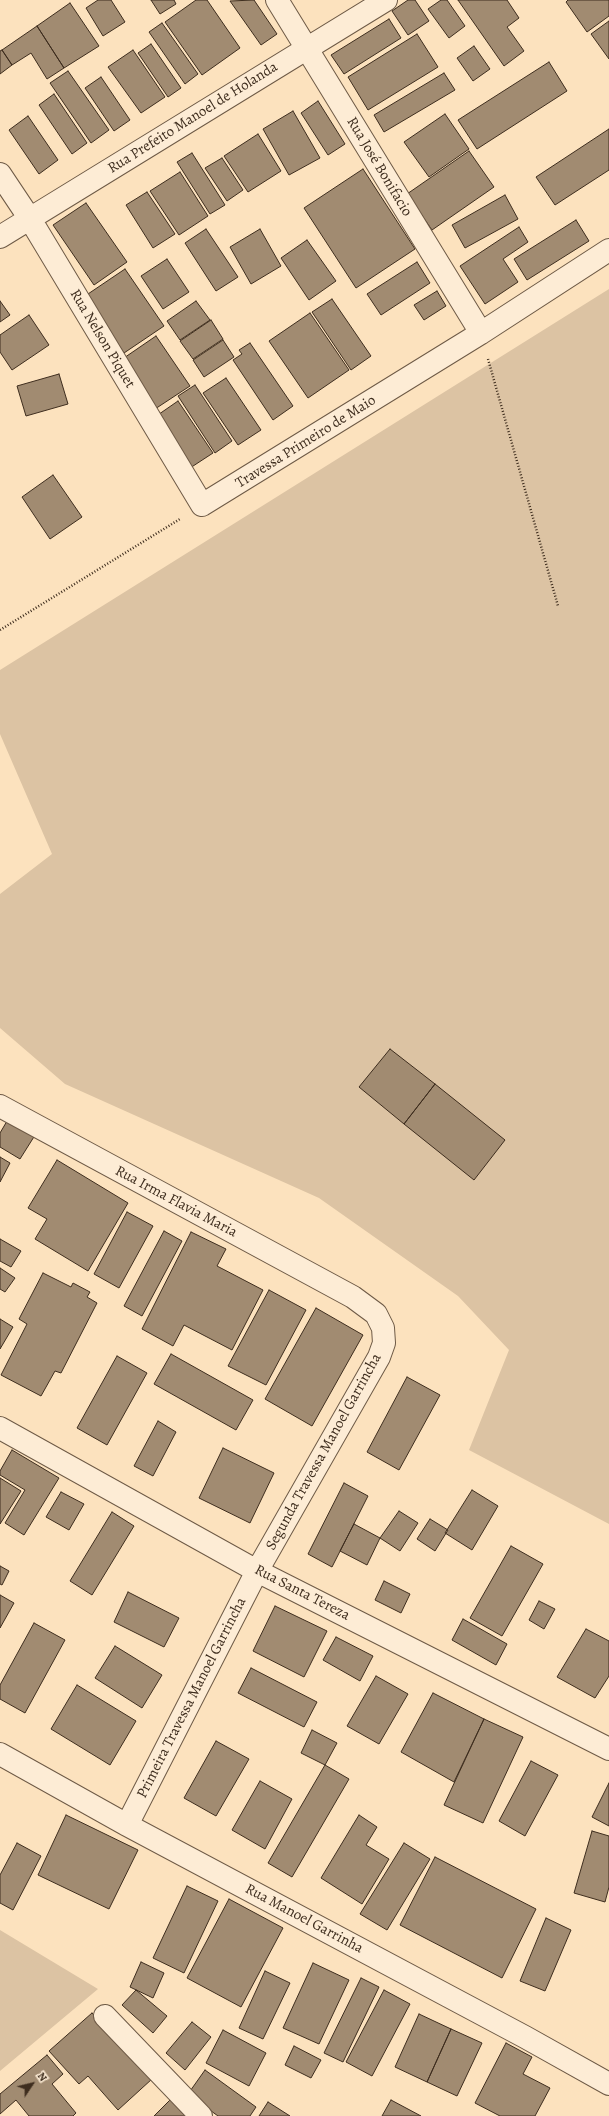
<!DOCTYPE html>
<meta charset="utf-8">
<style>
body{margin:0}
#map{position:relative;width:609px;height:2116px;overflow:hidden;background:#fce2be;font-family:Alegreya,serif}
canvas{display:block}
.north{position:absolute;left:12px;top:2064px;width:40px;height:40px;-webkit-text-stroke:3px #fdecd5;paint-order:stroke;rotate:55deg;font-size:11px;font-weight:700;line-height:16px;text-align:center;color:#3e2d1e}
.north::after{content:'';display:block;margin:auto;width:14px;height:18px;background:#3e2d1e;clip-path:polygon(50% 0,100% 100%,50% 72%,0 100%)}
</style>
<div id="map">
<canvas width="609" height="2116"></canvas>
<div class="north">N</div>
</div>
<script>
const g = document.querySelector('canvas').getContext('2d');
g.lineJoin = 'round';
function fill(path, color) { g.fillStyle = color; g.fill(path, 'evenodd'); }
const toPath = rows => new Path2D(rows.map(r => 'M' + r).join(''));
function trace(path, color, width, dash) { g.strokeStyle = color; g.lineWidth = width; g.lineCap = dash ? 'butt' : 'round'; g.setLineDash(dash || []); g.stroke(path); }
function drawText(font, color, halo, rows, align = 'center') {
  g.font = font + ' Alegreya,serif'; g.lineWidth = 3; g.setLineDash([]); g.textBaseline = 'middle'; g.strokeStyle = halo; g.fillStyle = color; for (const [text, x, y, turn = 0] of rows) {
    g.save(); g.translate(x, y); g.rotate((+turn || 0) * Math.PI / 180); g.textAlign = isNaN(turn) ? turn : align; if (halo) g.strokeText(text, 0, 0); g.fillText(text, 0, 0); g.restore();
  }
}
fill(toPath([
 [609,289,609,1524,469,1450,509,1350,458,1296,319,1198,65,1084,0,1028,0,894,52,854,0,734,0,670],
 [0,1930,98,1989,0,2071]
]), '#dcc3a3');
const building = toPath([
 [98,0,111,0,125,22,103,36,86,8,98,0],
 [151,0,174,0,176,4,160,14,151,0],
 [196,0,207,0,240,48,202,75,165,22,196,0],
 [254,0,277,34,261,45,230,1,254,0],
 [408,0,415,0,429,21,408,35,392,11,408,0],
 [441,0,447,0,465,26,449,38,428,9,441,0],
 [458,0,507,0,519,18,507,27,524,51,504,66,458,0],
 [568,0,609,0,609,16,587,32,566,2,568,0],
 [70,3,99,46,64,68,37,26,70,3],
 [389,19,401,38,344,74,331,55,389,19],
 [609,21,609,59,591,34,609,21],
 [162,23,198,74,185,84,149,32,162,23],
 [37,26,64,68,47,79,31,53,12,65,2,50,37,26],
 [417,34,438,67,368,110,348,77,417,34],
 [151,44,181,88,168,97,138,53,151,44],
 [474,46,490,69,473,81,457,58,474,46],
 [2,50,12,65,0,74,0,51,2,50],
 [133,50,165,97,141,113,108,67,133,50],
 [549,62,567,91,477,149,458,120,549,62],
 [68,71,109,130,91,143,50,83,68,71],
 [444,73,455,90,384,132,374,115,444,73],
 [101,77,130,120,114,131,85,88,101,77],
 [54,94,87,143,72,154,39,105,54,94],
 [318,101,345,144,328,155,301,113,318,101],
 [293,111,320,158,289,175,263,129,293,111],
 [445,114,469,149,429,177,404,142,445,114],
 [28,116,58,160,39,174,9,130,28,116],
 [609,129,609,170,555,205,536,177,609,129],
 [258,134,281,171,248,192,224,156,258,134],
 [469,151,494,187,432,230,407,194,469,151],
 [192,153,225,205,210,214,177,162,192,153],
 [222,158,243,190,227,201,205,168,222,158],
 [363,169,415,249,356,288,304,208,363,169],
 [180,172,208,216,179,235,150,191,180,172],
 [147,192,175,234,153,248,126,205,147,192],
 [505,195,518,219,465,248,452,225,505,195],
 [86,203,127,262,94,285,53,225,86,203],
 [576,220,589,241,527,280,514,259,576,220],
 [519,227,528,242,503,259,518,282,485,304,460,266,519,227],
 [206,229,238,277,216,291,185,243,206,229],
 [260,229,281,266,251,284,230,247,260,229],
 [307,240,336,281,309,300,281,258,307,240],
 [167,259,189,292,163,309,141,276,167,259],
 [417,262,430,283,381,315,367,294,417,262],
 [125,269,164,326,124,353,85,296,125,269],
 [437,291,446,306,424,320,414,305,437,291],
 [332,299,371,356,351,370,312,312,332,299],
 [0,301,10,315,0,322,0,301],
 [196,301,210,320,180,340,167,321,196,301],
 [310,313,349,370,308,398,269,341,310,313],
 [29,315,49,345,12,370,0,352,0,335,29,315],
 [211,320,223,339,193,359,180,341,211,320],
 [156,336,190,386,155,409,121,360,156,336],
 [223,340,234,357,204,377,193,360,223,340],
 [250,343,293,406,273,420,233,360,242,354,239,350,250,343],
 [59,374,68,404,26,416,17,386,59,374],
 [226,378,261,430,238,445,203,393,226,378],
 [195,385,232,441,215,453,178,396,195,385],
 [178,401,213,453,187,470,152,419,178,401],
 [53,475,82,517,50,539,22,497,53,475],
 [390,1049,435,1084,404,1124,359,1087,390,1049],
 [435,1084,505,1140,474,1180,404,1124,435,1084],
 [10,1116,37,1132,20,1159,0,1147,0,1133,10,1116],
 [0,1157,10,1163,0,1182,0,1157],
 [57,1160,128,1203,88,1271,35,1239,47,1219,28,1208,57,1160],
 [127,1212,153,1226,119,1288,94,1274,127,1212],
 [164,1231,182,1241,142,1316,124,1306,164,1231],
 [191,1232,226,1249,217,1266,263,1290,232,1350,184,1325,173,1346,142,1329,191,1232],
 [0,1239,21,1251,11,1267,0,1261,0,1239],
 [0,1268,15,1278,5,1292,0,1289,0,1268],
 [43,1273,71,1287,73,1283,90,1292,87,1297,97,1303,61,1373,55,1371,41,1396,1,1375,27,1324,19,1319,43,1273],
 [269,1290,306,1310,266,1385,228,1366,269,1290],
 [316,1308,363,1335,312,1426,265,1399,316,1308],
 [0,1319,13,1327,0,1349,0,1319],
 [171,1354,253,1400,236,1430,154,1384,171,1354],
 [117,1356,147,1373,107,1445,77,1428,117,1356],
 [407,1377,440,1395,399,1470,367,1452,407,1377],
 [158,1421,176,1432,153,1476,134,1466,158,1421],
 [223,1448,274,1473,250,1523,199,1498,223,1448],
 [12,1450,59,1478,24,1535,5,1523,25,1490,0,1475,0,1471,12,1450],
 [0,1478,21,1491,0,1524,0,1478],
 [344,1483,368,1496,332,1567,308,1554,344,1483],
 [472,1490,498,1506,472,1550,445,1533,472,1490],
 [61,1492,84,1504,69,1530,46,1517,61,1492],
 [399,1511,418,1523,400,1551,380,1538,399,1511],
 [112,1512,134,1526,92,1595,70,1581,112,1512],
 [430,1519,448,1530,435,1551,417,1539,430,1519],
 [354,1524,380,1538,367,1565,340,1551,354,1524],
 [511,1546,543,1564,502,1636,470,1618,511,1546],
 [0,1566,9,1571,2,1585,0,1584,0,1566],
 [384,1581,410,1594,401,1613,375,1600,384,1581],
 [128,1592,179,1618,164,1647,114,1622,128,1592],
 [0,1595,14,1603,0,1628,0,1595],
 [539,1601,555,1609,544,1629,529,1620,539,1601],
 [275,1606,327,1631,304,1677,253,1651,275,1606],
 [463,1619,507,1644,496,1665,452,1640,463,1619],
 [34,1623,65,1640,25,1713,0,1699,0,1685,34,1623],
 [586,1629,609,1641,609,1676,595,1698,557,1677,586,1629],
 [336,1637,373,1656,360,1681,323,1660,336,1637],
 [115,1646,162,1675,142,1708,95,1678,115,1646],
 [251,1668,317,1702,304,1727,238,1693,251,1668],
 [376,1676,408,1694,379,1744,347,1726,376,1676],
 [77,1685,136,1721,110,1765,51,1729,77,1685],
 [433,1693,484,1719,454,1782,401,1752,433,1693],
 [484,1719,523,1737,483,1823,444,1805,484,1719],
 [312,1730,337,1743,325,1765,301,1753,312,1730],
 [216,1741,249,1759,216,1816,184,1798,216,1741],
 [531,1761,558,1775,525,1836,499,1821,531,1761],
 [325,1765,349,1779,292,1877,268,1863,325,1765],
 [260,1781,292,1799,265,1849,232,1830,260,1781],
 [609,1783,609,1826,592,1817,609,1783],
 [66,1815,138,1850,109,1909,38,1875,66,1815],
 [359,1815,377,1827,366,1845,389,1859,362,1904,321,1878,359,1815],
 [592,1831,609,1836,609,1887,605,1902,574,1893,592,1831],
 [17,1843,41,1856,13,1910,0,1903,0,1875,17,1843],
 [404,1843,430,1859,387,1930,360,1914,404,1843],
 [435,1857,536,1909,502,1978,400,1925,435,1857],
 [187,1886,218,1901,184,1973,153,1958,187,1886],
 [229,1899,283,1928,241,2007,187,1978,229,1899],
 [546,1918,571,1930,545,1991,520,1981,546,1918],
 [141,1962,164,1973,153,1998,130,1987,141,1962],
 [313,1963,349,1980,319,2044,283,2028,313,1963],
 [265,1971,290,1983,263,2039,239,2028,265,1971],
 [361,1978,379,1987,343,2062,324,2053,361,1978],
 [136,1990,167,2016,153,2033,122,2005,136,1990],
 [384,1990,410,2004,372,2076,346,2062,384,1990],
 [92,2013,152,2079,118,2110,88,2076,79,2084,49,2051,92,2013],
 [419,2014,451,2029,427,2082,395,2067,419,2014],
 [192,2022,211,2037,185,2070,166,2053,192,2022],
 [451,2029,482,2043,457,2096,427,2082,451,2029],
 [223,2030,266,2053,249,2086,206,2063,223,2030],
 [506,2043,532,2057,523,2074,550,2088,535,2116,500,2116,475,2103,506,2043],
 [294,2046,321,2060,311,2078,285,2065,294,2046],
 [47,2055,63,2074,52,2084,76,2113,73,2116,29,2116,16,2100,0,2114,0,2094,47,2055],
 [205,2070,256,2107,250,2116,218,2116,188,2094,205,2070],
 [173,2097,192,2116,154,2116,173,2097],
 [391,2100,421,2116,382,2116,391,2100],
 [268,2102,290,2116,259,2116,268,2102]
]);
fill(building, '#a18b71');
trace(building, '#3e2d1e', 1);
const minor = toPath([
 [277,0,481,333],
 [0,174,30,219,202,505,481,333,609,250],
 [0,237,386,0],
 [0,1106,353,1297,376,1314,383,1328,384,1343,379,1357,257,1571,127,1825],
 [0,1428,257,1571,609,1749],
 [0,1754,127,1825,525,2037,609,2084],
 [105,2016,201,2116]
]);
trace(minor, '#6e5a46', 24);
trace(toPath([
 [488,359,558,606],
 [0,630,180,519]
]), '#3e2d1e', 2.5, [1, 2]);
trace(minor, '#fdecd5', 22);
drawText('15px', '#3e2d1e', '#fdecd5', [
 ["Rua Prefeito Manoel de Holanda",193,118,-32],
 ["Rua José Bonifacio",379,167,59],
 ["Rua Nelson Piquet",102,339,59],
 ["Travessa Primeiro de Maio",306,442,-32],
 ["Rua Irma Flavia Maria",176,1202,28],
 ["Segunda Travessa Manoel Garrincha",324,1452,-61],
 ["Rua Santa Tereza",302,1593,27],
 ["Primeira Travessa Manoel Garrincha",192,1698,-63],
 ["Rua Manoel Garrinha",304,1919,28]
]);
</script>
